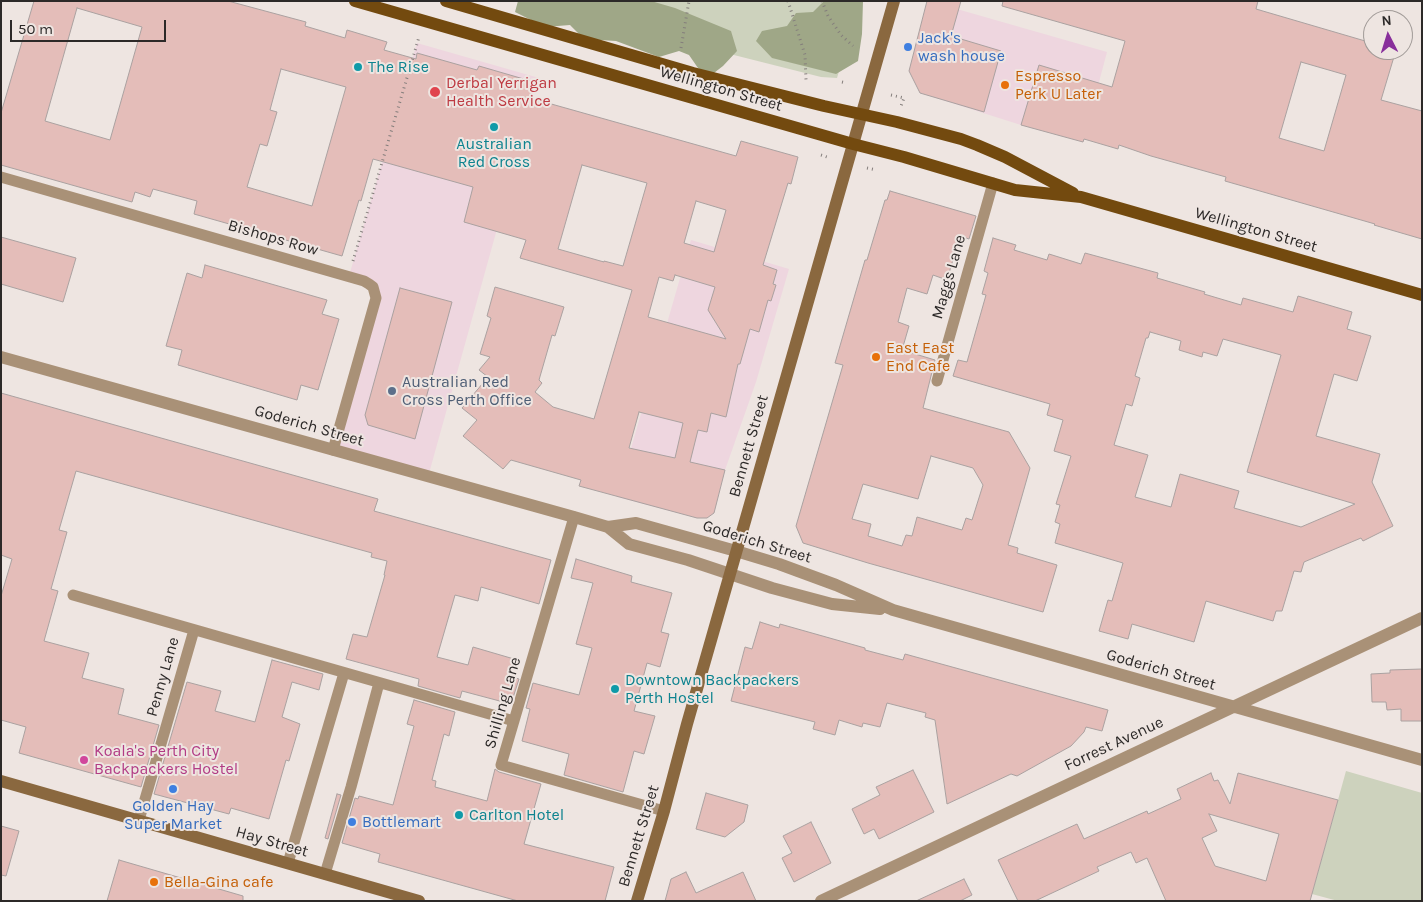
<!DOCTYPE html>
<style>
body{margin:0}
#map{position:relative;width:1423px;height:902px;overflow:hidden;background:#eee5e1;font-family:Karla,sans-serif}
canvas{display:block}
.frame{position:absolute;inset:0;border:2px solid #2c2928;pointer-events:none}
.north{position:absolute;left:1363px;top:10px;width:50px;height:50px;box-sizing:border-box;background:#eee5e1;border:1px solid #a09a97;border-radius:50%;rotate:355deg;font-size:14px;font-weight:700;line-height:20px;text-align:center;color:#2c2928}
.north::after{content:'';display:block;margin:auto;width:18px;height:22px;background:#882f9b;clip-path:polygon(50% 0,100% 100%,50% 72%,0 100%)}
.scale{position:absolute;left:10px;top:20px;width:156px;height:22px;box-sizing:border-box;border:2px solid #2c2928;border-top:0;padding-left:6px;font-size:15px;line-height:18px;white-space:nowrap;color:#2c2928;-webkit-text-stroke:4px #eee5e1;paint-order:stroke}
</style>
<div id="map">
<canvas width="1423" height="902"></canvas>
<div class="frame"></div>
<div class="north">N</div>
<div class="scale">50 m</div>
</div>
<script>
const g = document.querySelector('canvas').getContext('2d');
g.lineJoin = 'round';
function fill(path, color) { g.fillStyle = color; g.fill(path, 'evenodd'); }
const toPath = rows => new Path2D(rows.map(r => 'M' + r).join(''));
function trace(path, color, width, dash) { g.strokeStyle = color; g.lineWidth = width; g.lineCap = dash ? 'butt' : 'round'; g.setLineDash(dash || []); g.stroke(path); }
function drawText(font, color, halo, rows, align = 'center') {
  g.font = font + ' Karla,sans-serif'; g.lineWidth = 4; g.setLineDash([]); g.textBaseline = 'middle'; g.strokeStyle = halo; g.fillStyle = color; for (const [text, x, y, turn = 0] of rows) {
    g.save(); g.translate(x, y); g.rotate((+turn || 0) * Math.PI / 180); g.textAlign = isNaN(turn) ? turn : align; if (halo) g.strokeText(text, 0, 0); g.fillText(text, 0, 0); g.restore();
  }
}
fill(toPath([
 [929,1,1107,52,1083,142,1021,125,920,93,909,71,926,7],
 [417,43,539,78,428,477,333,450,375,293,349,276],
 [691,240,789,269,756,382,725,470,714,513,707,518,697,518,617,497]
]), '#eed6df');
fill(toPath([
 [520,1,860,1,837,78,821,77],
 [1346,771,1422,793,1422,901,1338,901,1312,894]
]), '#cdd2bd');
fill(toPath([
 [518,1,651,1,675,8,731,31,737,51,723,66,710,76,698,68,689,55,679,51,659,57,616,41,584,39,570,25,545,27,515,12],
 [824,1,863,1,862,34,858,61,836,74,772,58,756,41,762,31,787,26,796,13,813,12]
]), '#9fa787');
const building = toPath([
 [34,1,228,1,306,22,305,26,345,38,347,30,387,42,384,50,416,59,417,53,477,70,479,66,534,82,530,98,736,156,741,141,798,157,791,184,788,183,763,265,777,270,773,284,776,285,771,301,768,300,759,332,750,329,740,364,738,364,726,417,711,413,707,432,698,430,690,462,725,470,714,513,707,518,697,518,579,486,581,480,511,460,503,469,463,436,477,420,462,408,488,377,479,370,490,357,480,354,491,318,487,316,495,287,564,307,555,336,552,335,539,380,542,383,535,392,553,407,594,419,632,290,520,258,526,240,464,222,473,187,373,159,361,201,359,200,342,256,194,214,197,201,153,189,150,197,135,192,132,202,1,165,1,113,34,1],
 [77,8,142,27,110,140,45,121,77,8],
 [281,69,346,87,312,206,247,187,260,144,267,146,277,112,270,110,281,69],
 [582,165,647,183,623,266,604,261,604,262,558,249,582,165],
 [696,201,726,210,714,252,684,243,696,201],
 [675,275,715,287,708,310,726,339,648,317,659,277,673,281,675,275],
 [639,412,683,423,675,458,629,448,639,412],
 [927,1,961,1,951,36,1001,51,984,112,920,93,909,71,927,1],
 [1003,1,1258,1,1256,9,1372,43,1370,50,1396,50,1381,100,1422,111,1422,239,1374,225,1375,224,1225,181,1226,177,1151,156,1119,145,1118,149,1084,139,1083,142,1021,125,1039,65,1112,87,1125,41,1002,6,1003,1],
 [1301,62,1346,75,1324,151,1279,138,1301,62],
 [890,191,976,216,969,239,960,236,947,280,933,275,927,294,907,288,898,322,909,326,902,350,935,360,923,408,1009,432,1030,468,1008,545,1018,548,1017,553,1057,565,1043,612,868,563,803,543,796,526,843,365,835,363,865,260,867,260,885,200,887,200,890,191],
 [931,456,973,468,983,485,972,520,966,518,962,530,917,517,912,536,906,535,902,546,868,536,871,524,852,519,863,484,918,499,931,456],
 [1,237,76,258,63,302,1,284,1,237],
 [993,238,1016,245,1014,250,1047,260,1049,254,1081,264,1085,253,1158,273,1157,278,1205,292,1204,294,1241,305,1243,298,1293,312,1298,296,1352,312,1347,329,1371,336,1357,381,1334,374,1316,436,1380,454,1372,482,1393,526,1363,541,1361,538,1304,562,1301,572,1294,571,1282,611,1276,611,1273,621,1206,601,1194,642,1132,624,1128,639,1099,631,1108,600,1112,601,1123,563,1055,543,1060,524,1055,522,1060,505,1056,504,1071,456,1054,451,1063,420,1047,415,1050,404,953,376,958,360,967,362,986,295,982,294,988,273,984,271,993,238],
 [1150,332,1181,341,1179,350,1202,357,1203,352,1217,356,1223,339,1281,355,1247,472,1355,504,1301,527,1234,508,1239,491,1180,474,1171,507,1135,497,1148,455,1114,445,1126,404,1132,406,1140,378,1135,376,1146,338,1148,338,1150,332],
 [205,265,327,300,322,314,339,319,318,390,301,385,297,400,178,365,182,350,166,346,187,273,202,278,205,265],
 [400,288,452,302,415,439,368,425,365,415,400,288],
 [1,393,378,499,374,511,551,560,539,604,481,587,478,601,455,595,437,657,468,665,473,647,514,659,509,676,519,679,511,704,462,691,460,698,418,686,419,679,346,659,353,634,367,637,385,575,384,575,387,561,371,557,372,553,76,471,59,530,67,532,51,589,58,591,44,641,89,653,82,678,124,689,118,714,159,725,141,787,19,753,26,727,1,720,1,596,12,559,1,555,1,393],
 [576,559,632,576,631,582,672,593,661,632,669,634,660,667,647,663,634,711,655,716,644,754,634,751,623,792,564,775,569,754,522,741,530,709,526,708,533,683,579,695,592,648,576,644,593,583,571,578,576,559],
 [760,622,779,628,780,624,865,648,865,650,903,660,905,654,1108,710,1102,731,1086,727,1084,732,1071,746,1017,776,1011,774,947,804,935,720,925,717,926,713,887,703,880,727,863,723,862,727,839,720,835,735,813,729,815,722,731,701,745,647,752,649,760,622],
 [272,660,323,674,319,690,292,682,282,717,300,724,289,761,286,760,269,819,231,808,229,814,154,794,187,682,221,691,215,711,255,722,272,660],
 [1422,669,1422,721,1401,721,1401,709,1387,710,1386,702,1372,702,1371,674,1390,673,1390,670,1422,669],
 [414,700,455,712,449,736,444,734,432,780,436,781,435,787,487,801,495,769,499,772,541,784,524,844,614,867,605,901,518,901,378,862,380,854,342,843,355,798,358,799,359,796,393,805,414,726,407,724,414,700],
 [913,770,934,812,879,839,874,829,864,834,852,809,880,795,876,787,913,770],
 [1211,773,1214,781,1218,780,1230,804,1238,773,1338,800,1310,901,1166,901,1147,858,1136,863,1131,852,1097,867,1099,871,1035,901,1018,901,998,860,1077,824,1084,839,1147,811,1148,814,1181,799,1177,789,1211,773],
 [1209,814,1279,834,1266,881,1215,866,1202,838,1217,831,1209,814],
 [706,793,748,805,744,822,725,837,696,829,706,793],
 [337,794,341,795,328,839,325,838,337,794],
 [811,822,831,863,794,882,782,858,792,853,783,836,811,822],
 [1,826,19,831,6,876,1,875,1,826],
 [119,860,243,896,243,901,107,901,119,860],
 [686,872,696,893,743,872,756,901,665,901,671,879,686,872],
 [964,879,972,895,960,901,916,901,964,879]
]);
fill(building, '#e4bdb9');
trace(building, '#aaa1a0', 1);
trace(toPath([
 [788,1,805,55,806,80],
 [822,1,828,16,841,35,853,46],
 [681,48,689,1],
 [842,82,846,83],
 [891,95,904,98,901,106],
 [821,155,827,157],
 [867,168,876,170],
 [353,261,419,37]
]), '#847e7c', 3, [1, 4]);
trace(toPath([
 [1,177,364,281,369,284,373,287,376,298,333,450],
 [937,381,993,183],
 [574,517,501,765,664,811],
 [73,595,514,721],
 [139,820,194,630],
 [288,863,344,673],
 [325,874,351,787,379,683]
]), '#a99177', 11);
trace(toPath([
 [736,551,779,564,836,585,893,610,1422,760],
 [730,574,772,588,832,604,880,609],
 [821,901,1422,618]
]), '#a99177', 12);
trace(toPath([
 [1,357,574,517,608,527,629,544,688,560,730,574],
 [608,527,636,523,736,551]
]), '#a99177', 12);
trace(toPath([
 [1,781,419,901],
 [637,901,664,811,687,724,894,1]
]), '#8a683f', 12);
trace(toPath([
 [355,1,853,144,904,157,1015,190,1081,197,1422,295],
 [446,1,693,73,824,106,897,122,961,139,977,145,1005,157,1073,193]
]), '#734a0f', 12);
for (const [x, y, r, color] of [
 [908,47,5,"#3f7fe0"],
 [358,67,5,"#0f9aa8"],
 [1005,85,5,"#e8710a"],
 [435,92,6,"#e0444e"],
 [494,127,5,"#0f9aa8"],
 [876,357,5,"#e8710a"],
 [392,391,5,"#5c6f8a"],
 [615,689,5,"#0f9aa8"],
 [84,760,5,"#d1479c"],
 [173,789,5,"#3f7fe0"],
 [459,815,5,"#0f9aa8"],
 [352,822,5,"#3f7fe0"],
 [154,882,5,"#e8710a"]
]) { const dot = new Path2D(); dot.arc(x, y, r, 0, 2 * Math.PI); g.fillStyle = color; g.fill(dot); trace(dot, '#eee5e1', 2); }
drawText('16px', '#366cbe', '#eee5e1', [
 ["Jack's",918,38],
 ["wash house",918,56],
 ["Golden Hay",173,806,"center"],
 ["Super Market",173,824,"center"],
 ["Bottlemart",362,822]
], 'left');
drawText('16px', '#0d838f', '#eee5e1', [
 ["The Rise",368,67],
 ["Australian",494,144,"center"],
 ["Red Cross",494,162,"center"],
 ["Downtown Backpackers",625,680],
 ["Perth Hostel",625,698],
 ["Carlton Hotel",469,815]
], 'left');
drawText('16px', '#c56008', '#eee5e1', [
 ["Espresso",1015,76],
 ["Perk U Later",1015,94],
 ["East East",886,348],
 ["End Cafe",886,366],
 ["Bella-Gina cafe",164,882]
], 'left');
drawText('16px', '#be3a42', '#eee5e1', [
 ["Derbal Yerrigan",446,83],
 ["Health Service",446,101]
], 'left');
drawText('16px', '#2c2928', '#eee5e1', [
 ["Wellington Street",721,89,16],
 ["Wellington Street",1256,230,16],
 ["Bishops Row",273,238,16],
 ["Maggs Lane",949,277,-74],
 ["Goderich Street",309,426,16],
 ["Bennett Street",749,446,-74],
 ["Goderich Street",757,542,17],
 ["Goderich Street",1161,670,16],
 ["Penny Lane",163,677,-74],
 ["Shilling Lane",503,703,-74],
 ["Forrest Avenue",1114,744,-25],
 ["Bennett Street",639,836,-73],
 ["Hay Street",272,842,16]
]);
drawText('16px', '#4e5e75', '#eee5e1', [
 ["Australian Red",402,382],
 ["Cross Perth Office",402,400]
], 'left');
drawText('16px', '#b23c85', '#eee5e1', [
 ["Koala's Perth City",94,751],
 ["Backpackers Hostel",94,769]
], 'left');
</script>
